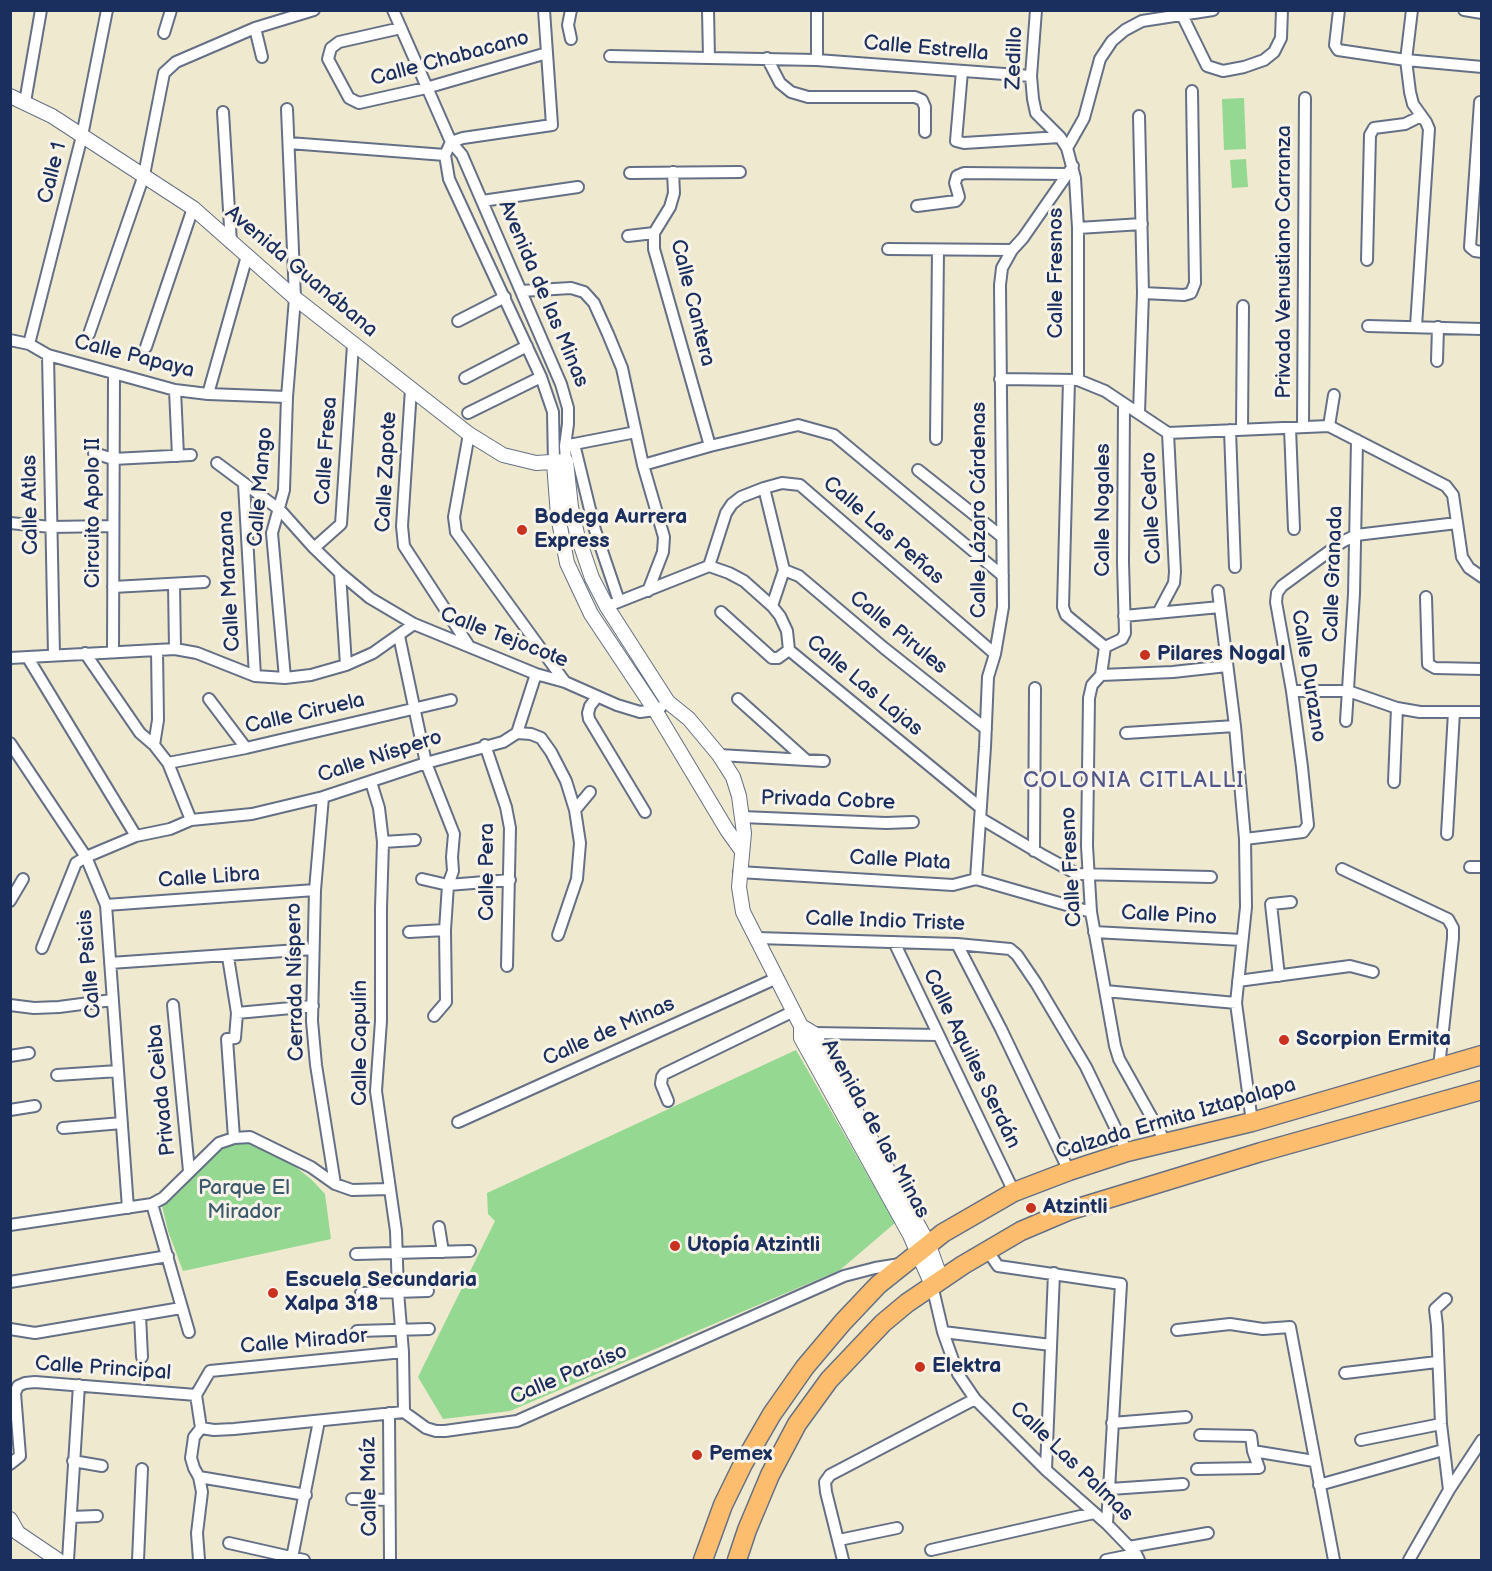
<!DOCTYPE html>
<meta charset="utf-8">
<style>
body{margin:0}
#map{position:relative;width:1492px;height:1571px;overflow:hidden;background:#efe9cf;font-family:"Balsamiq Sans",sans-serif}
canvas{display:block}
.frame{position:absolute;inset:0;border:12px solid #1b2f5e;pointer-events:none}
</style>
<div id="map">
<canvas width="1492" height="1571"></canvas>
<div class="frame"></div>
</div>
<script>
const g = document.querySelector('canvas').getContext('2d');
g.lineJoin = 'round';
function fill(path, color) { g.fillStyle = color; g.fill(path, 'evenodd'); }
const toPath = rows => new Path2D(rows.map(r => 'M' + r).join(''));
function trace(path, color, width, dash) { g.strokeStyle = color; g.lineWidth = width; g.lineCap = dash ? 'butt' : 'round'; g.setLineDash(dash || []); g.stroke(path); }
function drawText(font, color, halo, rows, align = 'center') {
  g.font = font + ' "Balsamiq Sans",sans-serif'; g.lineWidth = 6; g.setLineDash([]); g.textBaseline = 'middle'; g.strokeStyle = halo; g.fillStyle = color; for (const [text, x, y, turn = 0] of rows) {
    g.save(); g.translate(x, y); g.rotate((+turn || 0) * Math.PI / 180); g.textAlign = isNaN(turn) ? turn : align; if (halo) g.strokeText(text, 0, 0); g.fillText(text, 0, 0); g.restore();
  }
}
fill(toPath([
 [1244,98,1246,149,1224,150,1222,99],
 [1246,159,1248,187,1232,188,1230,160],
 [796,1050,895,1223,840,1270,510,1411,443,1419,418,1377,495,1221,488,1214,487,1193],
 [233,1141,251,1143,281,1155,312,1180,325,1194,331,1239,183,1271,168,1231,162,1206,180,1191,219,1147]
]), '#95d891');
const minor = toPath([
 [393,10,451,142,462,155,561,384,568,408,568,424,565,446,566,461],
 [1036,10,1031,76,1033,99,1036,113,1060,137,1067,148,1075,178,1078,228,1078,380],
 [1339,10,1335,45,1338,50,1406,60,1482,67],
 [1412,10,1406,60,1410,92,1413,104,1426,122,1429,129,1416,326],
 [1464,10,1482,13],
 [1182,15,1207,66,1223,71,1244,67,1264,60,1274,52,1281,38,1282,10],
 [255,28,262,57],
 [401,28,339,42,331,48,328,59,349,98,359,103,426,88,547,53],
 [164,33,171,10],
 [571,39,568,25,571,10],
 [610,56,709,58,708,10],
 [709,58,817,60,1031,76],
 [767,58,780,83,791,92,808,97,915,97,922,100,925,107,925,132],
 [817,60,817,10],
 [962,71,956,141,964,143,1060,137],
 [25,102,41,10],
 [1480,102,1470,247,1475,251,1482,252],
 [223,112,231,243],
 [289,143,445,155,451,142,463,138,552,125,544,10],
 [1067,148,1084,118,1100,59,1112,41,1125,30,1142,21,1213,10],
 [445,155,449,179,541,377,553,412,554,463],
 [673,172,674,193,670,207,654,233,654,249,710,446],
 [630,173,740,172],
 [482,201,578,187],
 [917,206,956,201,959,197,955,183,957,176,964,173,1068,174],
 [1078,228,1142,224],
 [628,236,654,233],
 [888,249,1012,250],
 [1367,260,1370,135,1374,128,1405,124,1421,116],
 [521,291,571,288,584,292,594,303,608,334,622,368,643,465,664,537,663,552,648,591],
 [1143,293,1184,295,1191,293,1195,283,1192,91],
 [458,321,505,297],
 [1368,326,1482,329],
 [89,334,144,175,164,73,176,62,255,28,314,10],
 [10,340,29,344,48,355,175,390,208,394,287,397],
 [29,344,82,136,107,10],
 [146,347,193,208],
 [48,355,54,655],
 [1437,361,1438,327],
 [465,378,527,346],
 [1000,379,1078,380,1105,391,1168,433,1329,426,1446,486,1453,495,1462,557,1469,568,1482,577],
 [1069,380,1063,607,1066,615,1072,620,1105,647,1101,675,1092,685,1089,698,1087,846,1091,912,1115,1046,1119,1059,1166,1143],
 [411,389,402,526,404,546,469,646],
 [175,390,178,456],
 [208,394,247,256],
 [468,413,541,377],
 [1139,413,1143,293,1139,116],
 [1303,426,1305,98],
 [1329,426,1334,395],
 [1290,428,1294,529],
 [1242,429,1243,306],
 [1230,430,1235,567],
 [469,434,454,517,456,532,565,682],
 [936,439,938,251],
 [574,444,595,530,619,601],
 [569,445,636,432],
 [94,453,113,459,191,455],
 [217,463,280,510,314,548,340,573,370,598,414,624,536,674,565,682,617,705,640,712,655,710,661,707],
 [643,465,710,446,798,425,834,435,1003,576],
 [918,470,1001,536],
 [244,484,255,676],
 [764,488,784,570,772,606],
 [10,523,51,527,113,526],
 [314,548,341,524,353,345],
 [709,566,726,513,732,504,741,497,764,488,782,483,800,485,995,654],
 [709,566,729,573,744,581,772,606,780,616,787,631,789,650,981,808],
 [784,570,799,576,884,648,986,729],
 [340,573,346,665],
 [174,584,175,649],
 [113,587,204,582],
 [1218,591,1235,726,1245,839,1246,907,1236,1003,1252,1122],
 [1426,597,1428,664,1435,668,1482,669],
 [613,604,709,566],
 [721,612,772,658,778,658,789,650],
 [1158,613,1174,583,1175,572,1168,433],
 [1124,616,1220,607],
 [399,636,426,763,454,834,452,857,453,871,448,885,445,930,446,1002,434,1016],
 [1105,647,1122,639,1125,633,1123,562,1124,404],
 [113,651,114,374],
 [85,653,140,733,154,745,168,763,191,820],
 [10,658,175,649,197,653,255,676,285,678,311,675,346,665,373,653,414,624],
 [28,658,136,836],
 [1101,675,1173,672,1227,666],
 [285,678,272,533,284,490,287,397,295,298,287,109],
 [1292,691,1348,691,1397,708,1420,712,1482,712],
 [597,697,590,706,588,713,589,719,645,812],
 [209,699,246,748],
 [738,699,806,760],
 [1346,721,1354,594,1357,440],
 [517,733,531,734,541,738,551,752,566,781,575,810,580,843,577,879,558,935],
 [1126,733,1235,726],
 [10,743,86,857,106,905,128,1208],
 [154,745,158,720,157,650],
 [485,745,506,807,510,828,507,966],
 [719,755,824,761],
 [168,763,246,748,451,700],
 [371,782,379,808,383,842,381,908,381,1021,376,1091,396,1231,398,1292,403,1352,404,1412],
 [1394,782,1397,708],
 [323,797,315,890,312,1021,316,1065,335,1184],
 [575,810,590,792],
 [742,817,886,823,913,822],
 [980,818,1044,856,1077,874,1211,877],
 [1447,834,1454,712],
 [1245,839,1303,832,1308,825,1302,767,1292,691,1276,602,1277,593,1282,586,1342,542,1356,535,1457,523],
 [383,842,415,840],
 [1034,851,1035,688],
 [1470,867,1482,867],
 [1342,869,1448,919,1453,928,1453,938,1439,1067],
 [739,872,953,885,976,879,1091,912],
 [422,879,448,885,510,880],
 [976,879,985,747,988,677,995,654,1003,607,1000,285,1002,268,1012,250,1023,238,1073,166],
 [10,901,23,879],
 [106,905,315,890],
 [409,932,445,930],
 [1094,932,1242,940],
 [757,938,957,944,1010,949,1017,955,1036,983,1086,1067,1127,1152],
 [894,942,1014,1192],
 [957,944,1001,1029,1069,1171],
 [42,948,76,863,86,857,136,836,170,829,191,820,252,814,323,797,426,763,503,742,517,733,536,674],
 [228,957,237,1013,235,1038,227,1039,234,1138],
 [110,963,313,949],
 [1279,976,1271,904,1291,902],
 [1238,981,1350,966,1373,972],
 [1105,991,1236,1003],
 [10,1005,34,1008,59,1007,112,1000],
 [173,1005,189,1171],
 [237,1013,313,1006],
 [809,1034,813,1033,938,1035],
 [10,1056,29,1053],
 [57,1075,118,1071],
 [668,1101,661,1084,662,1077,664,1074,794,1011],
 [10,1110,35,1106],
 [458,1122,777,978],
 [63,1128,122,1123],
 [152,1204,189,1332],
 [10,1225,152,1204,163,1198,219,1143,234,1138,250,1137,311,1167,335,1184,352,1190,390,1189],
 [439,1227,443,1252],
 [987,1250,998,1266,1121,1284,1107,1524],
 [356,1254,470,1251],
 [10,1282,168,1256],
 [932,1285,943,1332,958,1374,975,1399,1046,1470,1107,1524,1136,1554,1139,1560],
 [361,1293,428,1291],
 [1446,1299,1435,1309,1437,1326,1441,1424,1449,1490],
 [140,1315,142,1357],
 [10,1329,35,1333,181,1308],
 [1177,1330,1230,1324,1263,1329,1290,1327,1334,1560],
 [357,1331,429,1329],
 [943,1332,1051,1345],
 [1345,1373,1437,1362],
 [389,1413,390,1560],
 [1112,1423,1186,1417],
 [201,1428,214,1430,234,1429,404,1412,426,1428,436,1431,445,1431,517,1421,844,1276,875,1268,900,1264],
 [1361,1440,1441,1424],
 [1253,1451,1314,1461],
 [73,1461,102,1466],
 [10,1464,20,1456,15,1393,18,1386,25,1383,35,1382,196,1395],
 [1197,1469,1259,1468,1253,1451,1251,1436,1200,1435],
 [1046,1470,1054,1273],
 [199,1477,306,1495],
 [1319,1485,1443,1450],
 [1110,1489,1183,1484],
 [352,1499,389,1500],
 [71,1517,97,1516],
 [839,1540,897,1528],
 [229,1543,304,1560],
 [1129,1547,1208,1533],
 [931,1550,1094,1513],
 [292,1558,319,1421],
 [68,1560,79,1385],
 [138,1560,142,1469],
 [199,1560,197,1533,202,1492,199,1477,194,1468,191,1458,194,1437,201,1428,196,1395,210,1371,403,1352],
 [843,1560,826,1492,825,1482,830,1475,975,1399],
 [1106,1560,1136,1554],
 [1409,1560,1449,1490,1482,1440]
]);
const tertiary = toPath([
 [10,96,52,116,193,208,295,298,469,434,503,455,536,463,566,461,571,507,577,534,592,578,607,607,668,702,689,719,719,755,733,777,739,796,744,833,739,887,743,912,801,1026,813,1033,928,1243,941,1279],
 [554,463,558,516,567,563,591,614,655,710,727,830,742,851],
 [801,1026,801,1038,910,1235,932,1285],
 [10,1519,18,1533,58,1560]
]);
const primary = toPath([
 [703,1560,723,1505,743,1464,772,1414,805,1367,843,1322,878,1285,943,1233,1014,1192,1069,1171,1127,1152,1252,1122,1482,1055],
 [737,1560,747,1530,770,1475,797,1424,829,1380,883,1323,907,1303,963,1265,1021,1231,1068,1211,1261,1152,1482,1090]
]);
trace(minor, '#657086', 14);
trace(tertiary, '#657086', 16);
trace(primary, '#657086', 21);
trace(minor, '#fff', 10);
trace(tertiary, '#fff', 14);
trace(primary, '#fcbd6e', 18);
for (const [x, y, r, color] of [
 [522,530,6,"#c8321e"],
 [1145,655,6,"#c8321e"],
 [1284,1040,6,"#c8321e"],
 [1031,1208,6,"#c8321e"],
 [675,1246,6,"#c8321e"],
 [273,1293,6,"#c8321e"],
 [920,1367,6,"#c8321e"],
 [697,1455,6,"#c8321e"]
]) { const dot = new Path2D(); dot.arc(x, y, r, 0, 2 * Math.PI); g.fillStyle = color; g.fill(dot); trace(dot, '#f7f3e8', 2); }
drawText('21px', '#1b2f5e', '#f7f3e8', [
 ["Calle Estrella",926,49,5],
 ["Zedillo",1015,58,-88],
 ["Calle Chabacano",450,59,-15],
 ["Calle 1",53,173,-76],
 ["Privada Venustiano Carranza",1285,262,-90],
 ["Avenida Guanábana",301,272,40],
 ["Calle Fresnos",1057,273,-90],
 ["Avenida de las Minas",543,294,67],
 ["Calle Cantera",692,303,76],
 ["Calle Papaya",134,357,14],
 ["Calle Fresa",327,451,-86],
 ["Calle Zapote",387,472,-87],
 ["Calle Mango",261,487,-85],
 ["Calle Atlas",31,505,-91],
 ["Calle Cedro",1152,508,-93],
 ["Calle Lázaro Cárdenas",980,510,-90],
 ["Calle Nogales",1104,510,-90],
 ["Circuito Apolo II",94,513,-90],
 ["Calle Las Peñas",883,531,41],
 ["Calle Granada",1334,574,-88],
 ["Calle Manzana",230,581,-93],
 ["Calle Pirules",898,633,39],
 ["Calle Tejocote",504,638,21],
 ["Calle Durazno",1308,676,81],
 ["Calle Las Lajas",864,686,40],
 ["Calle Ciruela",305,714,-13],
 ["Calle Níspero",380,757,-18],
 ["Privada Cobre",828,801,2],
 ["Calle Plata",900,861,3],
 ["Calle Fresno",1072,867,-93],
 ["Calle Pera",488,872,-90],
 ["Calle Libra",209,878,-4],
 ["Calle Pino",1169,916,3],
 ["Calle Indio Triste",885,922,2],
 ["Calle Psicis",90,964,-95],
 ["Cerrada Níspero",296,982,-91],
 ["Calle de Minas",609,1032,-24],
 ["Calle Capulín",361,1043,-90],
 ["Calle Aquiles Serdán",971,1059,64],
 ["Privada Ceiba",162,1090,-96],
 ["Calzada Ermita Iztapalapa",1176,1119,-16],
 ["Avenida de las Minas",875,1129,61],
 ["Calle Mirador",304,1342,-5],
 ["Calle Principal",103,1369,4],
 ["Calle Paraíso",569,1375,-23],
 ["Calle Las Palmas",1071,1462,44],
 ["Calle Maíz",370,1487,-91]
]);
drawText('bold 21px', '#1b2f5e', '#f7f3e8', [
 ["Bodega Aurrera",534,518],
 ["Express",534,542],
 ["Pilares Nogal",1157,655],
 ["Scorpion Ermita",1296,1040],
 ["Atzintli",1043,1208],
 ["Utopía Atzintli",687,1246],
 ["Escuela Secundaria",285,1281],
 ["Xalpa 318",285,1305],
 ["Elektra",932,1367],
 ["Pemex",709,1455]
], 'left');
drawText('21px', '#3a596b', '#f7f3e8', [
 ["Parque El",244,1189],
 ["Mirador",244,1213]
]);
g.letterSpacing = '1.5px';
drawText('22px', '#52578a', '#f7f3e8', [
 ["COLONIA CITLALLI",1134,781]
]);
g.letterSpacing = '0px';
</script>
